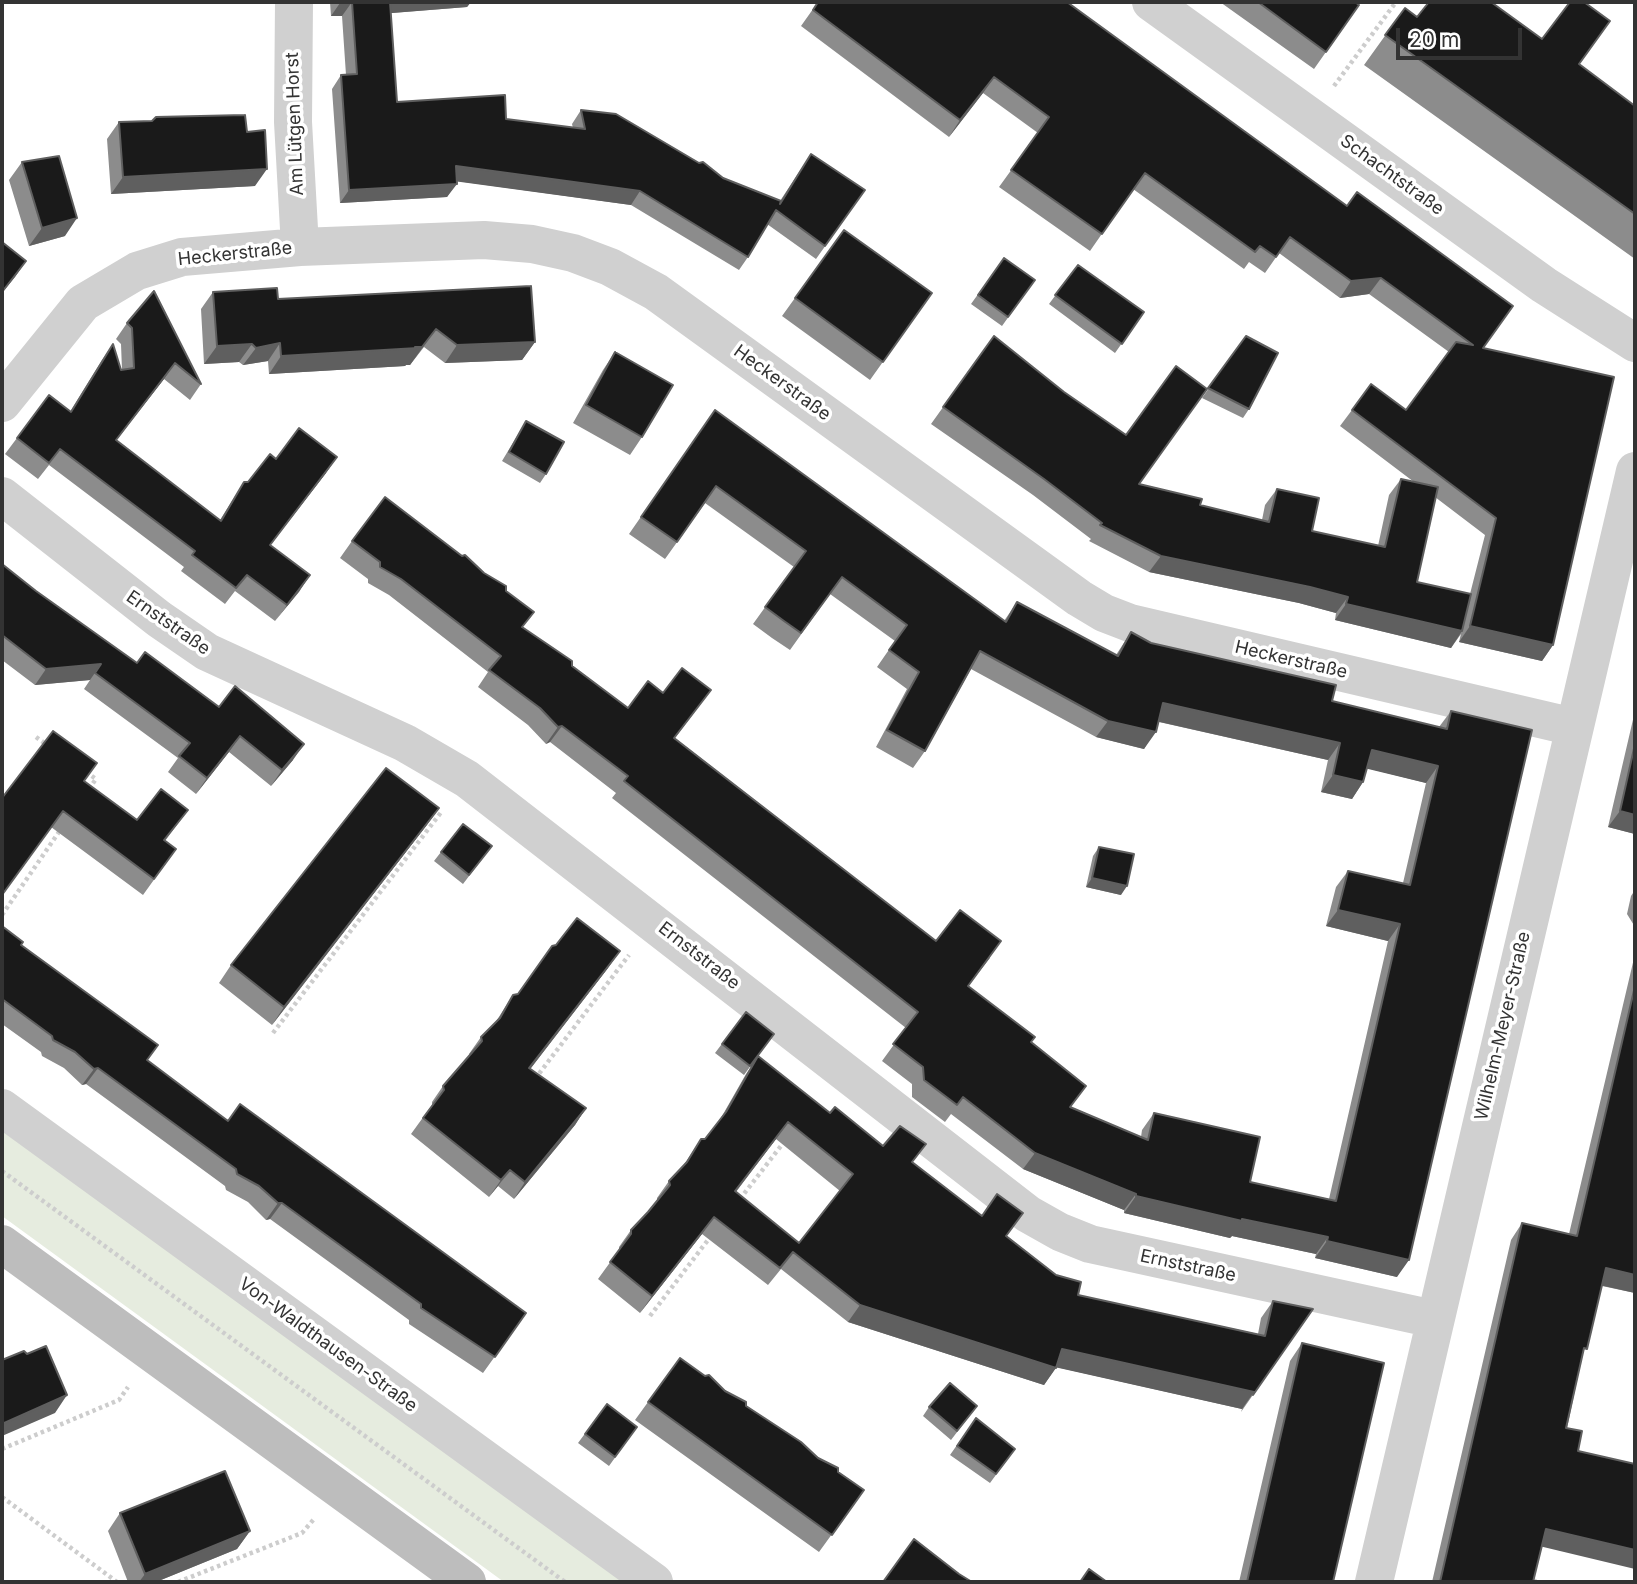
<!DOCTYPE html>
<meta charset="utf-8">
<style>
body{margin:0}
#map{position:relative;width:1637px;height:1584px;overflow:hidden;background:#fff;font-family:Inter,sans-serif}
canvas{display:block}
.frame{position:absolute;inset:0;border:4px solid #333;pointer-events:none}
.scale{position:absolute;left:1396px;top:28px;width:126px;height:32px;box-sizing:border-box;border:4px solid #333;border-top:0;padding-left:9px;font-size:21px;line-height:24px;white-space:nowrap;color:#333;-webkit-text-stroke:5px #fff;paint-order:stroke}
</style>
<div id="map">
<canvas width="1637" height="1584"></canvas>
<div class="frame"></div>
<div class="scale">20 m</div>
</div>
<script>
const g = document.querySelector('canvas').getContext('2d');
g.lineJoin = 'round';
function fill(path, color) { g.fillStyle = color; g.fill(path, 'evenodd'); }
const toPath = rows => new Path2D(rows.map(r => 'M' + r).join(''));
function trace(path, color, width, dash) { g.strokeStyle = color; g.lineWidth = width; g.lineCap = dash ? 'butt' : 'round'; g.setLineDash(dash || []); g.stroke(path); }
function drawText(font, color, halo, rows, align = 'center') {
  g.font = font + ' Inter,sans-serif'; g.lineWidth = 7; g.setLineDash([]); g.textBaseline = 'middle'; g.strokeStyle = halo; g.fillStyle = color; for (const [text, x, y, turn = 0] of rows) {
    g.save(); g.translate(x, y); g.rotate((+turn || 0) * Math.PI / 180); g.textAlign = isNaN(turn) ? turn : align; if (halo) g.strokeText(text, 0, 0); g.fillText(text, 0, 0); g.restore();
  }
}
fill(toPath([
 [2,1127,628,1582,504,1582,2,1216]
]), '#e6ecdf');
trace(toPath([
 [1334,86,1396,2],
 [36,737,47,745],
 [86,772,96,779,88,790],
 [2,915,61,829],
 [273,1033,442,811],
 [535,1079,629,955],
 [2,1171,565,1582],
 [740,1199,784,1142],
 [650,1316,711,1236],
 [2,1449,119,1400,128,1387],
 [2,1497,117,1582],
 [178,1582,302,1533,314,1519],
 [1534,1582,1535,1576]
]), '#cdcdcd', 4.5, [3.5, 3.5]);
trace(toPath([
 [294,2,293,122,300,247],
 [1151,2,1544,285,1635,343],
 [2,403,83,303,137,271,182,257,300,247,484,240,532,244,573,253,610,267,656,292,1079,598,1104,613,1130,623,1574,727],
 [2,496,159,619,207,652,405,743,467,779,1028,1214,1060,1232,1090,1244,1434,1319],
 [2,1108,654,1582],
 [1374,1582,1635,471]
]), '#d0d0d0', 38);
trace(toPath([
 [2,1244,467,1582]
]), '#bdbdbd', 38);
fill(toPath([
 [330,2,471,2,467,7,391,13,397,102,506,119,573,128,572,124,581,110,723,178,780,201,811,154,865,190,816,259,767,224,748,257,739,270,631,205,457,181,447,197,340,203,332,89,341,75,346,75,342,16,331,16],
 [818,2,1067,2,1483,348,1553,645,1542,661,1459,642,1461,634,1451,648,1335,620,1336,613,1299,603,1149,572,1089,541,1091,539,1033,495,931,424,994,336,1139,485,1200,505,1262,520,1265,505,1277,489,1312,531,1378,546,1389,495,1401,479,1414,482,1340,426,1352,410,1406,410,1449,352,1369,294,1340,298,1279,253,1265,273,1249,262,1244,269,1133,189,1090,251,999,187,1038,133,983,93,949,137,801,26],
 [1435,497,1485,535,1470,594,1417,582],
 [1220,2,1355,2,1359,5,1314,69],
 [1405,8,1417,17,1579,65,1635,106,1635,259,1364,65],
 [119,122,247,132,255,186,111,194,107,139],
 [22,162,65,236,29,246,9,180],
 [844,230,932,293,870,380,782,316],
 [1004,258,1035,280,1002,326,971,304],
 [1078,265,1144,312,1115,353,1049,304],
 [213,292,278,299,535,342,522,360,445,363,424,347,410,365,406,365,405,366,269,374,268,361,243,365,239,362,204,364,201,309],
 [127,323,201,384,190,400,164,379,116,440,220,520,244,482,248,482,276,459,326,473,270,545,310,575,275,621,235,591,225,604,181,571,184,567,49,465,38,479,5,454,17,438,70,412,102,360,113,344,121,370,122,370,121,344,116,339],
 [1246,336,1249,409,1243,418,1202,398],
 [615,352,642,437,630,455,573,423,603,370],
 [715,410,1004,621,1017,602,1116,655,1131,632,1151,643,1332,701,1439,727,1451,711,1397,1277,1315,1258,1316,1254,1232,1236,1230,1238,1124,1213,1124,1210,1023,1169,951,1114,945,1122,912,1097,912,1084,882,1061,906,1028,612,798,616,793,550,742,546,744,528,725,478,687,488,672,389,595,368,583,368,579,340,558,352,541,484,573,506,591,523,628,628,708,663,693,711,690,675,738,936,941,990,958,968,986,1031,1042,1071,1108,1141,1137,1142,1130,1154,1113,1250,1182,1329,1199,1388,941,1326,926,1336,887,1348,871,1403,883,1426,783,1367,768,1363,782,1352,799,1321,792,1328,760,1159,722,1144,749,1096,737,971,669,925,751,913,768,876,747,907,689,877,667,895,641,830,594,790,650,772,638,753,624,794,567,705,503,665,559,629,534],
 [526,421,546,474,540,483,502,461],
 [2,564,36,591,137,663,219,707,293,760,271,786,229,752,196,794,168,772,178,758,84,689,90,680,35,685,2,660],
 [1635,711,1635,834,1608,827],
 [84,781,137,820,188,810,165,841,176,849,143,895,51,827],
 [439,808,426,826,272,1025,219,983,231,965],
 [492,846,463,884,434,861,441,852],
 [1099,847,1121,895,1086,887,1093,856],
 [1635,890,1635,927,1627,914,1631,896],
 [2,926,21,945,147,1060,228,1121,526,1313,483,1373,409,1324,409,1320,270,1219,266,1220,248,1202,226,1190,225,1186,86,1084,82,1085,64,1068,42,1056,41,1052,2,1024],
 [1635,954,1635,1293,1602,1286,1582,1357,1542,1547,1533,1582,1432,1582,1511,1240,1522,1223,1569,1234],
 [608,968,530,1069,586,1108,575,1125,514,1199,498,1186,489,1197,411,1134,432,1105,432,1102,443,1086,470,1055,469,1054,481,1037,495,1023,513,995],
 [746,1012,774,1034,744,1075,715,1053],
 [758,1056,830,1113,883,1146,913,1163,1007,1236,1078,1295,1258,1334,1261,1318,1273,1301,1313,1309,1241,1412,1242,1409,1056,1367,1044,1385,848,1322,781,1269,768,1285,702,1234,640,1313,598,1279,619,1250,619,1247,631,1230,648,1212,657,1201,657,1198,669,1181,683,1166,701,1139,705,1139,718,1123,746,1074],
 [776,1139,840,1191,799,1243,736,1192],
 [1302,1343,1333,1582,1239,1582,1290,1361],
 [680,1358,864,1490,819,1552,635,1420],
 [607,1404,637,1427,609,1466,578,1443],
 [977,1406,951,1440,923,1416,929,1407],
 [976,1418,1015,1449,990,1483,950,1455],
 [120,1513,250,1531,237,1549,156,1582,128,1582,108,1531]
]), '#8c8c8c');
fill(toPath([
 [352,2,342,16,331,16,340,3],
 [389,2,471,2,467,7,380,14],
 [994,77,983,93,949,137,960,120],
 [456,166,640,191,631,205,446,180],
 [267,169,255,186,111,194,123,177],
 [457,184,447,197,340,203,349,190],
 [77,218,65,236,29,246,42,228],
 [26,261,15,277,2,293,2,292],
 [1381,278,1369,294,1340,298,1351,281],
 [436,329,410,365,406,365,405,366,269,374,281,356],
 [535,342,522,360,445,363,457,345],
 [280,343,268,361,243,365,256,348],
 [252,344,239,362,204,364,217,346],
 [175,363,164,379,104,456,116,440],
 [337,457,326,473,258,561,270,545],
 [1161,556,1310,587,1348,597,1336,613,1299,603,1149,572],
 [310,575,299,592,275,621,287,605],
 [1346,604,1462,631,1451,648,1335,620],
 [1470,626,1553,645,1542,661,1459,642],
 [101,664,90,680,35,685,46,669],
 [1163,703,1340,743,1328,760,1151,720],
 [1108,721,1156,732,1144,749,1096,737],
 [562,726,550,742,546,744,558,727],
 [240,736,229,752,196,794,207,778],
 [304,744,293,760,271,786,282,770],
 [1372,750,1438,766,1426,783,1360,767],
 [1333,775,1363,782,1352,799,1321,792],
 [439,808,426,826,272,1025,284,1007],
 [1620,811,1635,815,1635,834,1608,827],
 [1092,878,1127,886,1121,895,1086,887],
 [1338,910,1400,924,1388,941,1326,926],
 [620,951,608,968,518,1085,529,1068],
 [98,1068,86,1084,82,1085,94,1069],
 [586,1108,575,1125,514,1199,525,1182],
 [788,1122,776,1139,723,1208,735,1191],
 [1035,1153,1136,1194,1124,1210,1023,1169],
 [510,1170,498,1186,489,1197,501,1180],
 [1136,1196,1328,1237,1316,1254,1232,1236,1230,1238,1124,1213],
 [278,1203,282,1203,270,1219,266,1220],
 [714,1217,702,1234,640,1313,652,1296],
 [1327,1241,1409,1260,1397,1277,1315,1258],
 [1606,1268,1635,1275,1635,1293,1595,1284],
 [860,1305,1056,1368,1044,1385,848,1322],
 [1062,1349,1254,1392,1242,1409,1050,1366],
 [67,1395,55,1413,2,1436,2,1424],
 [1546,1529,1635,1550,1635,1569,1535,1545],
 [250,1531,237,1549,156,1582,139,1582,145,1574]
]), '#5f5f5f');
const building = toPath([
 [340,2,390,2,397,102,505,95,506,119,585,129,581,110,616,114,699,163,703,162,723,178,781,201,780,204,811,154,865,190,825,246,776,210,748,257,640,191,456,166,457,184,349,190,341,75,357,74,352,2,340,3,340,2],
 [818,2,1067,2,1347,206,1357,192,1513,306,1483,348,1614,377,1553,645,1470,626,1496,518,1352,410,1371,384,1406,410,1456,342,1473,345,1381,278,1351,281,1290,237,1276,257,1260,246,1255,252,1145,173,1102,234,1011,170,1049,117,994,77,960,120,813,10,818,2],
 [1258,2,1355,2,1359,5,1326,52,1258,2],
 [1429,2,1491,2,1542,39,1570,2,1584,2,1610,21,1579,64,1635,106,1635,214,1385,35,1405,8,1417,17,1429,2],
 [245,115,247,132,265,130,267,169,123,177,119,122,152,121,156,117,245,115],
 [59,156,77,218,42,228,22,162,59,156],
 [844,230,932,293,883,362,795,298,844,230],
 [2,242,26,261,2,292,2,242],
 [1004,258,1035,280,1008,317,978,295,1004,258],
 [1078,265,1144,312,1122,344,1055,295,1078,265],
 [531,286,535,342,457,345,436,329,422,347,415,347,418,348,281,356,280,343,256,348,252,344,217,346,213,292,277,288,278,299,531,286],
 [154,291,201,384,175,363,116,440,221,521,244,482,248,482,270,454,276,459,299,428,337,457,270,545,310,575,287,605,247,575,236,588,192,555,195,551,60,449,49,463,17,438,49,395,71,412,113,344,121,370,134,368,132,328,127,323,154,291],
 [994,336,1064,392,1126,435,1176,366,1207,389,1139,484,1202,499,1200,505,1269,522,1277,489,1319,498,1312,531,1385,547,1401,479,1438,487,1417,582,1471,594,1462,631,1346,604,1348,597,1310,587,1161,556,1100,525,1102,523,1044,479,943,407,994,336],
 [1246,336,1278,353,1249,409,1208,388,1246,336],
 [615,352,673,385,642,437,586,405,615,352],
 [715,410,1006,622,1017,602,1118,656,1131,632,1151,643,1336,685,1332,701,1447,729,1451,711,1532,730,1409,1260,1327,1241,1328,1237,1242,1219,1242,1221,1136,1196,1136,1194,1035,1153,963,1097,957,1105,924,1080,923,1067,893,1044,918,1012,624,781,628,776,562,726,558,727,540,708,489,670,501,656,401,579,380,567,380,562,352,541,385,497,462,556,465,555,484,573,506,586,506,591,534,612,522,627,572,661,572,666,628,708,648,681,663,693,682,668,711,690,674,738,936,941,960,910,1001,941,968,986,1035,1037,1031,1042,1086,1086,1070,1107,1148,1140,1154,1113,1260,1137,1250,1182,1336,1201,1400,924,1338,910,1348,871,1410,885,1438,766,1372,750,1363,782,1333,775,1340,743,1163,703,1156,732,1108,721,980,651,925,751,887,730,919,672,889,650,907,625,842,577,801,633,784,621,765,607,806,551,716,486,677,542,641,517,715,410],
 [526,421,564,442,546,474,509,452,526,421],
 [2,564,36,591,137,663,145,652,219,707,235,686,304,744,282,770,240,736,207,778,179,756,190,743,95,673,101,664,46,669,2,635,2,564],
 [53,731,97,763,84,781,137,820,161,789,188,810,164,840,176,849,154,879,63,811,2,895,2,798,53,731],
 [1635,744,1635,815,1620,811,1635,744],
 [386,768,439,808,284,1007,231,965,386,768],
 [463,824,492,846,469,875,441,852,463,824],
 [1099,847,1134,854,1127,886,1092,878,1099,847],
 [577,918,620,951,529,1068,586,1108,525,1182,510,1170,501,1180,423,1118,444,1090,443,1086,482,1041,481,1037,500,1018,513,995,518,994,552,946,556,945,577,918],
 [2,926,23,942,21,945,158,1045,147,1060,228,1121,240,1104,526,1313,495,1357,421,1308,421,1304,282,1203,278,1203,259,1186,237,1174,236,1169,98,1068,94,1069,75,1052,53,1040,52,1036,2,999,2,926],
 [1635,986,1635,1275,1606,1268,1587,1349,1584,1348,1566,1428,1582,1431,1578,1451,1635,1464,1635,1550,1546,1529,1533,1582,1440,1582,1522,1223,1577,1236,1635,986],
 [746,1012,774,1034,750,1066,722,1044,746,1012],
 [758,1056,830,1113,835,1107,883,1146,900,1126,926,1144,912,1162,982,1216,997,1194,1023,1213,1006,1236,1056,1275,1081,1282,1078,1295,1265,1336,1273,1301,1313,1309,1253,1395,1254,1392,1062,1349,1056,1368,860,1305,793,1252,780,1268,714,1217,652,1296,610,1262,631,1234,631,1230,648,1212,670,1185,669,1181,687,1162,701,1139,705,1139,726,1112,758,1056],
 [788,1122,853,1174,799,1243,735,1191,788,1122],
 [1302,1343,1384,1363,1333,1582,1247,1582,1302,1343],
 [46,1346,67,1395,2,1424,2,1360,24,1351,27,1354,46,1346],
 [680,1358,705,1376,709,1375,725,1391,746,1402,746,1406,801,1442,818,1458,838,1468,838,1472,864,1490,832,1535,648,1402,680,1358],
 [950,1383,977,1406,957,1431,929,1407,950,1383],
 [607,1404,637,1427,615,1457,585,1434,607,1404],
 [976,1418,1015,1449,996,1474,957,1446,976,1418],
 [225,1471,250,1531,145,1574,120,1513,225,1471],
 [914,1539,959,1574,972,1582,883,1582,914,1539],
 [1089,1569,1107,1582,1080,1582,1089,1569]
]);
fill(building, '#1a1a1a');
trace(building, '#5f5f5f', 2);
drawText('18px', '#333', '#fff', [
 ["Am Lütgen Horst",295,124,-92],
 ["Schachtstraße",1392,175,36],
 ["Heckerstraße",235,254,-6],
 ["Heckerstraße",782,383,36],
 ["Ernststraße",168,623,35],
 ["Heckerstraße",1291,660,13],
 ["Ernststraße",699,956,38],
 ["Wilhelm-Meyer-Straße",1503,1026,-77],
 ["Ernststraße",1188,1266,12],
 ["Von-Waldthausen-Straße",328,1345,36]
]);
</script>
